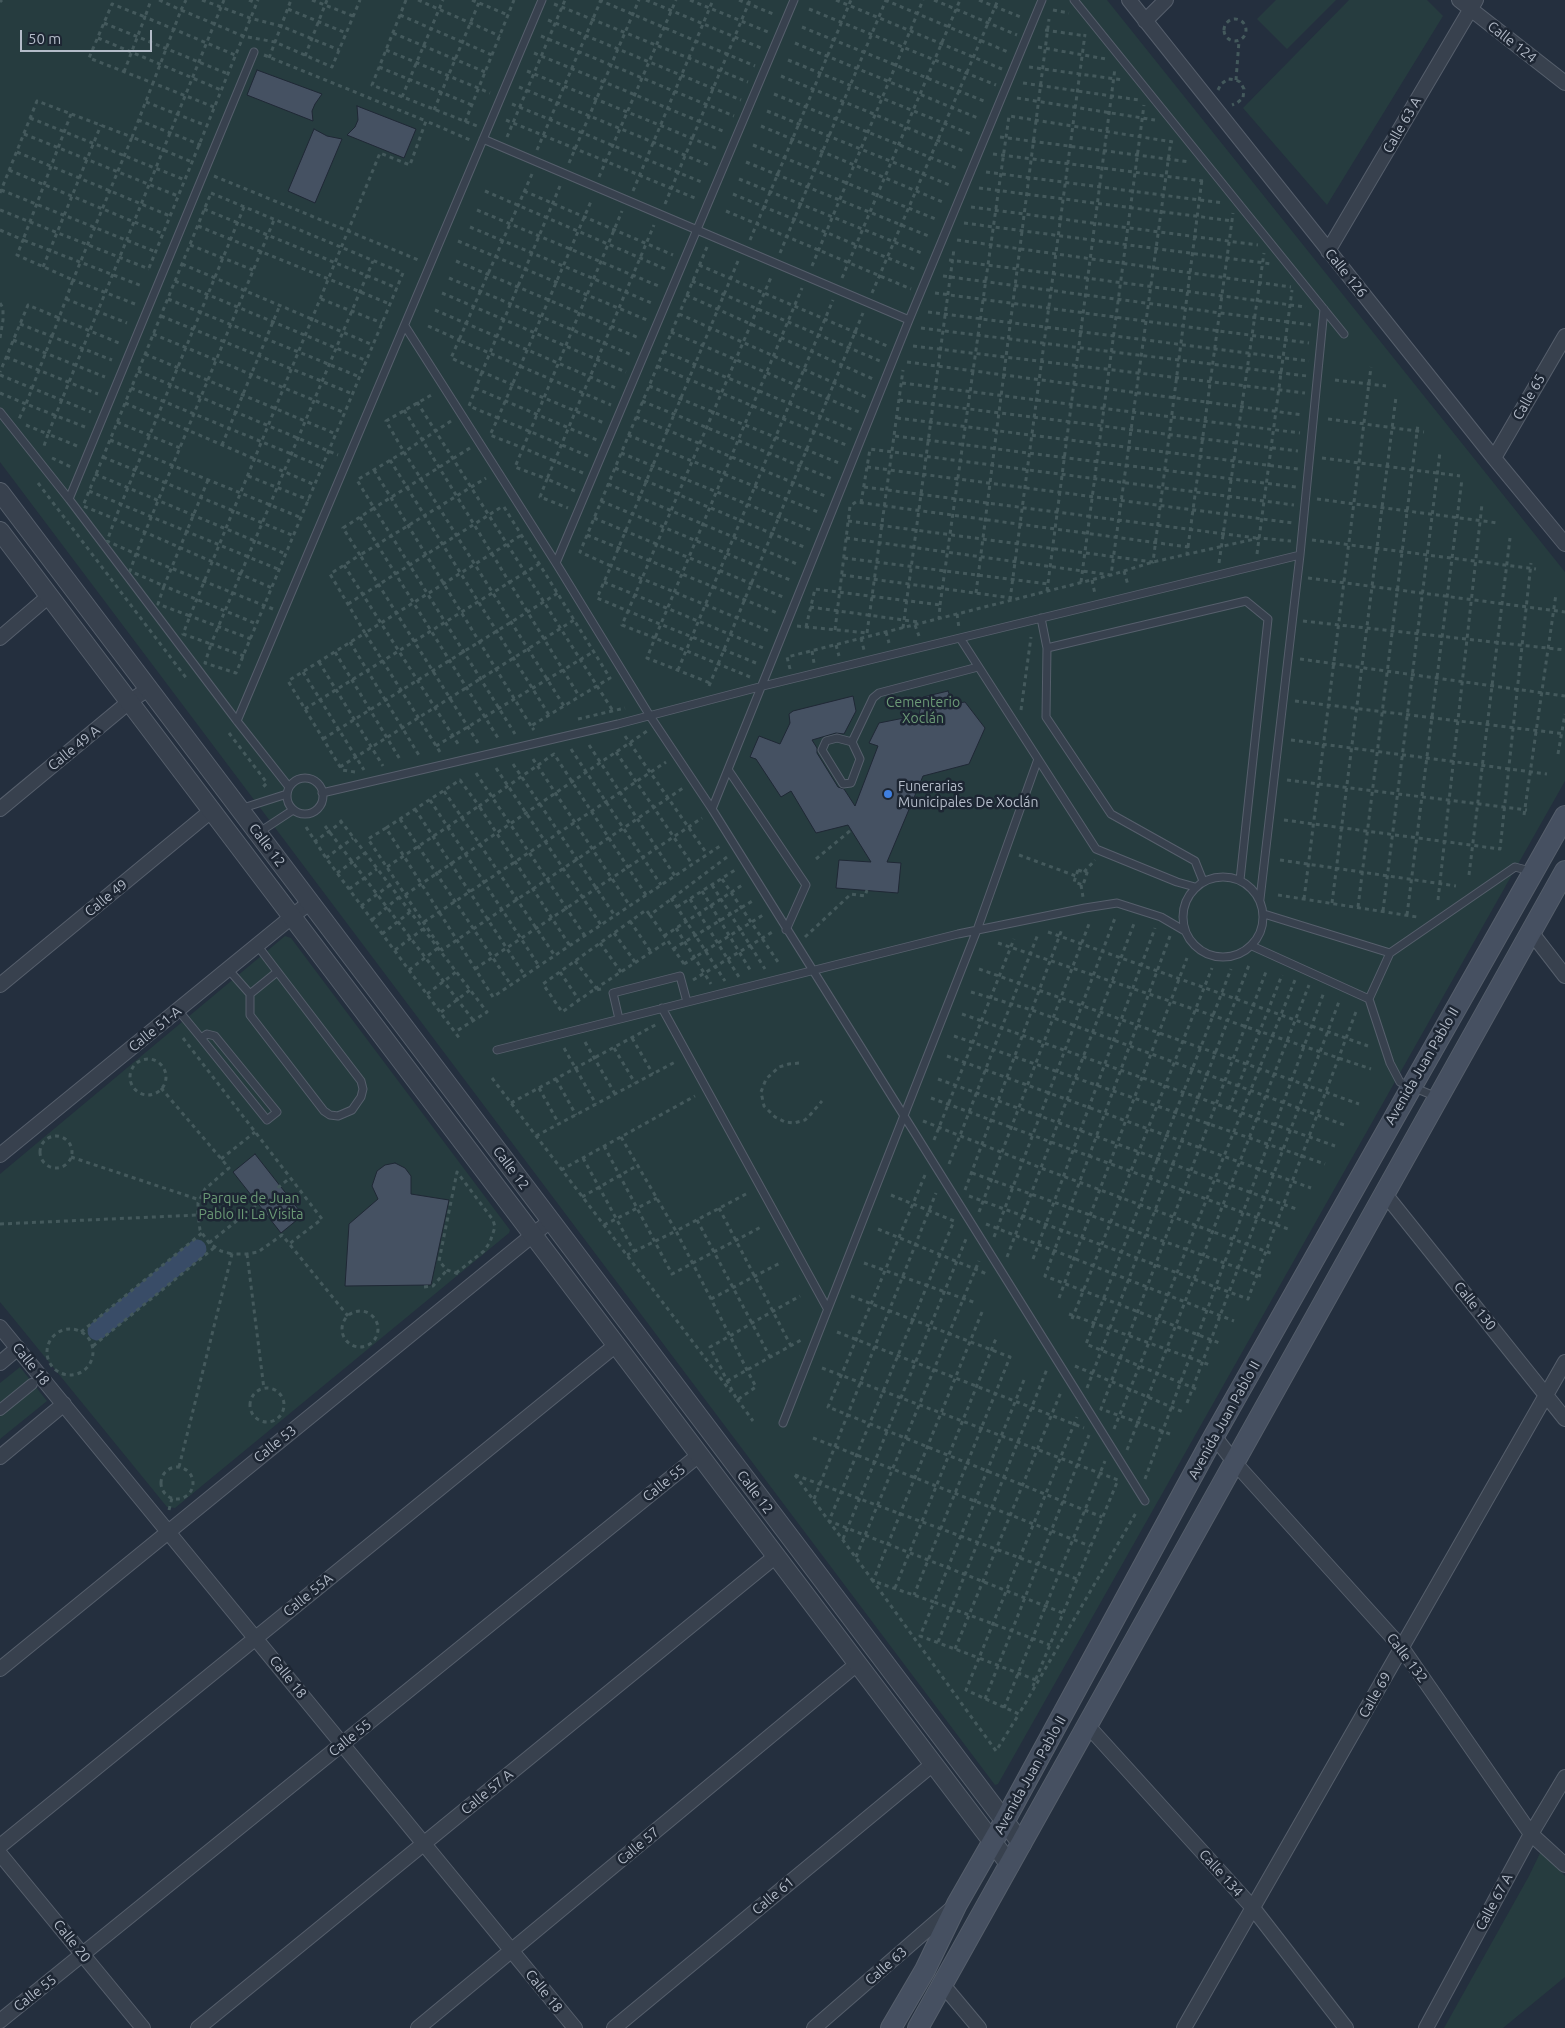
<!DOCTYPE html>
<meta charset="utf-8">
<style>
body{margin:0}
#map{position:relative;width:1565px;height:2028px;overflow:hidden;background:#242f3e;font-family:Ubuntu,sans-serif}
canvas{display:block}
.scale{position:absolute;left:20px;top:30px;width:132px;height:22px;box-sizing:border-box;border:2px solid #b4bcc9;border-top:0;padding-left:6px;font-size:15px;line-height:18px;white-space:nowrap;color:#b4bcc9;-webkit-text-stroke:4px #1d2633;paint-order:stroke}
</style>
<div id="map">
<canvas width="1565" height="2028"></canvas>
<div class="scale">50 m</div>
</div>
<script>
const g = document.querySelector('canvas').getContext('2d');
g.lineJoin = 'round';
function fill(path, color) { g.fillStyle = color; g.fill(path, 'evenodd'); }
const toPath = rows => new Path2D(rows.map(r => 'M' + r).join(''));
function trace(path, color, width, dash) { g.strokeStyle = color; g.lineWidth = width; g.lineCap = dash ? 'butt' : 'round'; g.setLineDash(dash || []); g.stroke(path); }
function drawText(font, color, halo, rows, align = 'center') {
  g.font = font + ' Ubuntu,sans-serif'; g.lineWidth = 5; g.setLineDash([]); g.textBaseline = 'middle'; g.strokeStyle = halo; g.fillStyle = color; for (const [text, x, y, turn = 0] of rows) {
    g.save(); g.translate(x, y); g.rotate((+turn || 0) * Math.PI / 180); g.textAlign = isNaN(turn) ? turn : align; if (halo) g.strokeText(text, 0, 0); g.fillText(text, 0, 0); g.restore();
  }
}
fill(toPath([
 [0,0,1107,0,1565,572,1565,781,998,1784,995,1785,0,462],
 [1276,0,1336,0,1287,49,1257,19],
 [1349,0,1427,0,1443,16,1327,205,1243,108],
 [285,936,291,938,510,1230,509,1233,175,1508,167,1507,0,1302,0,1174],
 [20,1367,47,1401,0,1439,0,1383],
 [1541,1851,1565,1876,1565,1977,1503,2028,1444,2028,1529,1876]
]), '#263c3f');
trace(toPath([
 [97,1331,197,1249]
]), '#394c67', 19);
const building = toPath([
 [257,70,322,94,315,104,312,111,313,121,247,95,257,70],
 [357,106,416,129,404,158,347,135,355,127,358,120,357,106],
 [314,129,327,136,342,139,315,203,288,191,314,129],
 [948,691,953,704,965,702,985,728,969,764,923,776,887,862,901,863,898,893,836,888,839,860,871,862,848,825,816,833,791,791,781,797,756,759,750,757,759,736,780,744,790,723,789,714,793,711,853,696,856,711,844,734,836,733,812,740,817,748,817,753,838,787,844,789,855,806,878,746,869,743,879,723,919,715,923,697,948,691],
 [255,1154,303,1215,281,1233,233,1172,255,1154],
 [395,1163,405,1168,411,1176,411,1194,449,1200,431,1285,345,1286,349,1224,378,1199,372,1186,377,1171,385,1165,395,1163]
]);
fill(building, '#455162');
trace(building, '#1f2835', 1);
const service = toPath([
 [1074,0,1344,334],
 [483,139,909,320],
 [405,326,556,563,650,716,712,809,1145,1501],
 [0,412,69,499,237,721,289,787],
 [69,499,254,52],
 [556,563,794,0],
 [1041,618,1047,648],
 [960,638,1096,849,1177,882,1195,887],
 [237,721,542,0],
 [852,742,860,759,851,783,843,784,822,750,826,741,837,738,852,742,873,698,879,693,978,667],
 [729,771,806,885,786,930],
 '287 796a18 18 0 1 1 36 0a18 18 0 1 1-36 0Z',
 [322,793,618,724,763,686,1300,555],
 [240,809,287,794],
 [712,809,909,320,1042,0],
 [258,833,293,810],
 '1183 917a40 40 0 1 1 80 0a40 40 0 1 1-80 0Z',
 [1203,881,1195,861,1111,814,1046,717,1047,648,1246,601,1268,619,1240,880],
 [1260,899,1300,555,1324,309],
 [1264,914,1390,953,1515,867,1530,871],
 [1252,946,1369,999,1390,1063,1400,1082,1437,1097],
 [228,969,250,994,250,1015,324,1111,330,1115,338,1116,352,1110,361,1097,363,1089,361,1081,257,945],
 [250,994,277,972],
 [1369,999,1390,953],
 [662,1008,827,1308],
 [178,1010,201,1038,267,1120,277,1112,215,1036,207,1034,201,1038],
 [619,1019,613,993,680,976,687,1002],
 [497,1050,958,934,1085,908,1117,903,1161,917,1185,931],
 [783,1423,977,930,1038,759]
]);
const pedestrian = toPath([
 [0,1410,32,1384]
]);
const minor = toPath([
 [1129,0,1494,458,1565,544],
 [1459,0,1565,83],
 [1145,21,1166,0],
 [1328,251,1476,0],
 [1494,458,1565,336],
 [0,638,49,596],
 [0,809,129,702,148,689],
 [1531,932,1565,976],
 [0,985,211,811],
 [0,1155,310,902],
 [1385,1194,1565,1419],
 [0,1327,575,2028],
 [0,1363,18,1348],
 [1214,1436,1235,1463,1402,1648,1531,1834,1565,1865],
 [0,1457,64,1404],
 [0,1669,550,1221],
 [1088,1726,1253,1908,1346,2028],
 [0,1846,616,1345],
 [0,1854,143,2028],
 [943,1985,979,2028],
 [0,2021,699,1455],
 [198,2028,776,1556],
 [418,2028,857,1664],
 [614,2028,933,1764],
 [814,2028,951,1909],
 [1184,2028,1565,1362],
 [1426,2028,1531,1834,1565,1777]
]);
const tertiary = toPath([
 [0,492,1022,1844],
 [0,531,1010,1865]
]);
const secondary = toPath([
 [891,2028,925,1970,957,1904,1004,1822,1214,1436,1565,816],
 [918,2028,1565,871]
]);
trace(service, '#565f6c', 9);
trace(pedestrian, '#565f6c', 12);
trace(minor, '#565f6c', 16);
trace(tertiary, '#565f6c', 20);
trace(secondary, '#565f6c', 22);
trace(toPath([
 [159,0,181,10,186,0],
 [202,0,250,18,281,26,339,50],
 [249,0,256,3],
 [312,0,353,16],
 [406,0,372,85,477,126],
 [418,0,500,36],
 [472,0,508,15],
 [599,0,755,66],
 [646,0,761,48],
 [690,0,768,32],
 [739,0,776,15],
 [836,0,1002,69],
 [885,0,1008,52],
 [934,0,1017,35],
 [979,0,1023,18],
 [0,2,2,0],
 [554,4,748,82],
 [288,9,346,33],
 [809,9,996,85],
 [1053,10,1069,13],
 [400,15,492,55],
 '1224 30a11 11 0 1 1 22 0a11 11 0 1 1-22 0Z',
 [548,20,741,100],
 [104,23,228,74],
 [802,27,986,102],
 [1045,30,1086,36],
 [393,33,485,72],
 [541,36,734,116],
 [98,38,221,90],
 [795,43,980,119],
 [1038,47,1106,59],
 [386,50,490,93],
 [534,53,725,132],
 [264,55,426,121],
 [305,56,327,0],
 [269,58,291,0],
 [788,60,973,135],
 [379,67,472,105],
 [1029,67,1123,80],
 [527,71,718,149],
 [124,72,145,17,235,55],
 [781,76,966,152],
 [1236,80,1239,41],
 [1023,83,1139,100],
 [519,87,711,166],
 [1218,90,1221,84,1228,79,1236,80,1240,82,1244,89,1243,98,1237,103,1232,105],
 [774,94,959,169],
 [402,97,443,0],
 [1017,98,1155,120],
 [146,102,207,126],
 [512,104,704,183],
 [214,107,153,83,181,10,243,36,275,42,332,67,360,0],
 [434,110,480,0],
 [767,111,952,186],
 [71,114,23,240,142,286],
 [30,118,185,180],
 [138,120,201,145],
 [506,120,697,199],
 [465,122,514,0],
 [761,126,945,203],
 [24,134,178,196],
 [507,137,565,0],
 [1000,137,1190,162],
 [753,145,938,220],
 [537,150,601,0],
 [17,152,170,216],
 [993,154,1203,181],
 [746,162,931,237],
 [569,163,639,0],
 [9,170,163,234],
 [986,172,1223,203],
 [532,174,459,340,611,405],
 [214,176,421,261],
 [599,177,676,0],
 [739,179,924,254],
 [560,186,482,372,604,423],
 [979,188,1233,221],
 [1,190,156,252],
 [485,191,668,270],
 [524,191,673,255],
 [633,191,713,0],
 [0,193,37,101,132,137,153,83,89,58,112,4,145,17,151,0],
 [211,193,403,273,236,673,205,663,211,644,183,634,190,616,158,604,164,586,130,571,136,554,107,541,115,519,83,506,211,193],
 [733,194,917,270],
 [665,204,750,0],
 [244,207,115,519,272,588],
 [971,207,1258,245],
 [204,209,397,288],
 [0,210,149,269],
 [477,210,661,287],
 [726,211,911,289],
 [964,223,1272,264],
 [198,226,390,304],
 [470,227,654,304],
 [0,230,23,240,17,255,73,280,59,318,28,305,0,372],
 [750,240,851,0],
 [957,240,1291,287],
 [458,241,647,320],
 [190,245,253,270],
 [707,247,580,552,611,566,597,598,628,611,622,625,655,638,647,658,710,683],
 [780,253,886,0],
 [949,260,1306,307],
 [456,261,639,338],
 [738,261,611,566,769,631],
 [182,264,373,345],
 [699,265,887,346],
 [812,266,923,0],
 [43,267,101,125],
 [149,268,258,0],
 [943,276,1311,325],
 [449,278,632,355],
 [842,278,960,0],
 [175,281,367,361],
 [692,281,880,361],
 [442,293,626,372],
 [872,293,998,0],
 [935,293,1309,343],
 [686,295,873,379],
 [66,299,127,323],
 [168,299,360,377],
 [321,299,382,323],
 [0,303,3,308,3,320,0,338],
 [135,304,73,280,132,137,192,162],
 [435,310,618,389],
 [928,312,1309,361],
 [679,314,866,397],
 [161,316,353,394],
 [20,324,112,360],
 [428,326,459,340,451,358,482,372,469,406,498,418,490,435,523,448,515,467,547,479,540,497,568,508],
 [921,328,1307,376],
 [671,332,859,412],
 [153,334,345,413],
 [13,340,105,377],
 [913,346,1305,393],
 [663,351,853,430],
 [145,354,336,434],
 [6,357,98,394],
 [907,362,1303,415],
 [657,366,846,445],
 [138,371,338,455],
 [0,375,91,412],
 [1335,380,1386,386],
 [902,383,1300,433],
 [649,386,839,463],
 [131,388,323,467],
 [475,388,597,440],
 [0,393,26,404,19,419],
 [899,400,1298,451],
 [642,401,832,479],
 [417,402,613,711],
 [125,403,315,485],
 [404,410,579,696],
 [636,417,825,496],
 [897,418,1298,469],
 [1328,419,1424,432],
 [451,421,404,452,564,706],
 [117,422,180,448],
 [26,425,48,434,43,449],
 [85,427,26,404,59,318,119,343],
 [628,435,818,512],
 [895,436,1296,487],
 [110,440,302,518],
 [222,445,280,305],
 [77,446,48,434,224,0],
 [470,448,374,508,515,734],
 [621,453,811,530],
 [588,456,498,418,592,199],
 [103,457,294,536],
 [52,458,71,467],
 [1322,458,1460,476],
 [390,460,549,715],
 [867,467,1293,523],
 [615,468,804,547],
 [374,470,531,726],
 [583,473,523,448,622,211],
 [95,474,286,554],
 [248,476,309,500],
 [208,480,164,586,257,624],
 [38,483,187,679],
 [608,484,797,564],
 [864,487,1256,538],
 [89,491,280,570],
 [575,491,547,479,654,225],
 [1317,499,1498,523],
 [601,501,790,580],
 [861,503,870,449,1294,505],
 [504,507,610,678,531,726,534,730],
 [360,517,498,738],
 [594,518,783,597],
 [848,521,1153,562,1202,179],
 [587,535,777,613],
 [846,538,1111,575,1171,140],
 [1312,540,1536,569],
 [1188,547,1233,213],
 [1257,554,1292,290],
 [844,558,1048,584],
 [1219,563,1264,253],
 [344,565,460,747],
 [1124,571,1128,585],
 [842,575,1012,598],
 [1308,578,1565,612],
 [1092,580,1095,594],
 [604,582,763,648],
 [1081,582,1144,105],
 [1047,591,1115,68],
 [976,593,1049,19],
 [1010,600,1085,34],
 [348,604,503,506],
 [940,605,1009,116,1173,142],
 [810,607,918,622],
 [273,609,136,554,274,220],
 [957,614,959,628],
 [1303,621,1565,650],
 [915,625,919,636],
 [797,626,868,633],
 [806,627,815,589,940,605,939,619],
 [903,628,954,249],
 [835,630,850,506,856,502,1188,547,1187,553],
 [886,632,889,643],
 [867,633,903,370],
 [861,638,864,650],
 [251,639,190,616,380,153,410,165,426,121,470,140],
 [350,642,420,757],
 [836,645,839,656],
 [812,651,814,663],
 [335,652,401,761],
 [244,656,211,644,373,261],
 [1300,659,1565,696],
 [319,662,383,766],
 [756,663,628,611,772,275],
 [790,669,787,657,1111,575,1153,562,1259,538,1291,541],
 [678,670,833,300],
 [303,672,364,770],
 [750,677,655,638,802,288],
 [709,686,863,313],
 [1295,701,1565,734],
 [305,709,539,564],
 [1021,710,1031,637],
 [578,719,625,708],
 [229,733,267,783,261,789],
 [625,736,707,854],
 [323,739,558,593],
 [1291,740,1547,774],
 [478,743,360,555,486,478],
 [589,745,675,876],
 [436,746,593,652],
 [571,749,661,885],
 [440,752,365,633,523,534],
 [616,752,692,864],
 [1558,754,1565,714],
 [533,759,630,906],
 [513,764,615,916],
 [340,767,574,620],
 [496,768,601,925],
 [355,772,342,770,288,681,365,633,330,574,360,555,343,528,374,508,357,480,404,452,386,421,433,394],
 [476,773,585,936],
 [1287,780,1527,810],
 [444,791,555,956],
 [430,800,539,966],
 [415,809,525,976],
 [1524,815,1556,594],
 [400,819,511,985],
 [340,820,487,1012,455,1032],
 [1284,820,1500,849,1531,563],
 [325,826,473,1020],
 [306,827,326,858,460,1039],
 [386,828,368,839,442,950,683,788],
 [314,842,342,822],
 [1019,855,1076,876],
 [326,858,353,838],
 [816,859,851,830],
 [1280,860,1456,886],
 [387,867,479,806,570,946],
 [1078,870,1087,873,1083,885,1074,882,1078,870],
 [1084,872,1095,860],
 [337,873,365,853],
 [1469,875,1510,538],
 [722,879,780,965],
 [712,885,765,969],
 [1081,885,1083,897],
 [349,889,377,869],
 [702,891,752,973],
 [405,895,647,731],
 [646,895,554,754,479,806,460,780,386,828,493,997,539,966,720,846],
 [1278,895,1417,917],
 [671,898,725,981],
 [690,899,739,977],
 [1304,899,1371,367],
 [1438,900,1482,504],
 [1332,903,1396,397],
 [361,906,390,885],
 [677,907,735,870],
 [1358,907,1418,424],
 [1383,911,1440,452],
 [1407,915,1462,479],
 [372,920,399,897],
 [630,921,651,952],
 [424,922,666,762],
 [676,928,711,984],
 [1048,932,1368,1046],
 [614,933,635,962],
 [382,934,410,912],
 [664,936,744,884],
 [1170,936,1045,1276,1222,1344],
 [805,937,851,894,865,896,867,890],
 [600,943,621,972],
 [998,943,1371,1069],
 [673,949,754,900],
 [395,950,423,929],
 [575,961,596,988],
 [684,964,650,915,727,857],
 [684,964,763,915],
 [475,969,702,818],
 [979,969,1359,1104],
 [409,970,438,948],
 [560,972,579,1000],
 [693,980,774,931],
 [595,989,668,941],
 [601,989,592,991,562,1012,543,984,646,910,650,915],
 [971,992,1032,1010,1347,1126],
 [427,994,456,972],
 [441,1012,470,990],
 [962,1014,1335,1146],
 [954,1036,1325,1164],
 [183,1038,322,1219,289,1244],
 [632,1038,653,1074],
 [585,1042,615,1094],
 [564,1048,596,1104],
 [614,1048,635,1083],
 [947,1056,1311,1188],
 '130 1077a18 18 0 1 1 36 0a18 18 0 1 1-36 0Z',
 [799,1063,789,1064,779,1067,766,1079,761,1092,764,1106,775,1117,785,1122,794,1123,805,1120,810,1115,822,1101],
 [492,1078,731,1392],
 [556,1079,576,1115],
 [938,1079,1299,1210],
 [161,1088,229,1168,205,1189,198,1203,198,1215,200,1230,209,1243,221,1251,232,1254],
 [539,1088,559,1124],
 [931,1098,1288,1229],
 [511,1103,657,1024],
 [1229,1109,1282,975],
 [923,1121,1041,1168,1273,1254],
 '40 1152a16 16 0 1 1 32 0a16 16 0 1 1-32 0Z',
 [536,1136,677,1061],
 [621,1137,676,1231,627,1255],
 [934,1140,1014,939],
 [604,1146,672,1274,763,1226],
 [71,1157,200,1200],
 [583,1158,634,1251],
 [221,1159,255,1132],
 [949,1164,1038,934],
 [561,1170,695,1096],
 [972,1173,1261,1276],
 [925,1175,828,1407,1102,1517],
 [965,1190,1062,929],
 [746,1194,676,1231,730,1336,747,1370,756,1387,737,1400,710,1347,730,1336,752,1323,800,1296],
 [891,1195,954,1221,829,1521,1063,1613],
 [969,1196,1248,1299,1357,1009],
 [582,1197,638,1165],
 [719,1208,791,1346],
 [979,1212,1089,924],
 [697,1220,770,1357],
 [0,1224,198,1215],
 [986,1224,1234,1321],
 [604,1225,657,1198],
 [878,1229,987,1274],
 [994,1237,1115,918],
 [209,1243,290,1178],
 [247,1254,264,1389],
 [1007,1257,1135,921],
 [1033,1259,1155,928],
 [864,1263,976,1303],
 [456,1273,484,1251,490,1242,495,1227,493,1220,457,1172,439,1261,447,1270,456,1273,461,1275],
 [424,1287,433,1286,447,1270],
 [851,1296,1010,1357,914,1595],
 [1059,1298,1187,958],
 [711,1299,782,1262],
 '342 1329a18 18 0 1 1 36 0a18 18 0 1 1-36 0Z',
 [982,1312,873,1581,996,1751,1019,1714],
 [1069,1314,1210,1365],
 [1072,1319,1212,968],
 '47 1352a23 23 0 1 1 46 0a23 23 0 1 1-46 0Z',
 [81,1332,202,1233],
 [837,1332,1084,1428],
 [93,1346,215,1247],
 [1075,1366,1183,1412],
 [822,1368,1118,1480,1033,1686],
 [1024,1380,934,1602,1050,1645],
 [727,1381,803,1339],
 [1087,1388,1249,965],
 '250 1405a17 17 0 1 1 34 0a17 17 0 1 1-34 0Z',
 [1196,1389,1086,1344,1231,969],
 [737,1399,753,1421],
 [1187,1403,1340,999],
 [1114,1429,1295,980],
 [1170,1434,1101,1409,1267,969],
 [813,1438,1090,1546],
 [1127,1450,1309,985],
 '161 1483a16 16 0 1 1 32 0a16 16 0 1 1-32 0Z',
 [179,1467,232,1254,247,1254,258,1252,282,1235,348,1316],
 [795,1475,873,1581,934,1602,920,1636,979,1658,966,1690,1019,1714,1137,1511],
 [795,1475,1077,1579],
 [1145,1479,1324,992],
 [814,1499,936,1193],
 [169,1510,172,1498],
 [843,1539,966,1239],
 [856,1557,979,1261],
 [895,1588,997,1336],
 [938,1642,1047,1369],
 [955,1649,1061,1392],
 [1036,1680,979,1658,1077,1417],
 [985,1699,1089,1435],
 [1004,1708,1105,1461]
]), '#44595c', 3, [4, 4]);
trace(service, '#38414e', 7);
trace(pedestrian, '#38414e', 10);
trace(minor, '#38414e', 14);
trace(tertiary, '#38414e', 18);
trace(secondary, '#465061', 20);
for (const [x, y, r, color] of [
 [888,794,5,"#3f7fe0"]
]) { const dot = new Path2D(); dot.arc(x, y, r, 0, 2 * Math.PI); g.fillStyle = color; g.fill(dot); trace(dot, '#1d2633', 2); }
drawText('14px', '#b4bcc9', '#1d2633', [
 ["Calle 124",1512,42,38],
 ["Calle 63 A",1402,125,-60],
 ["Calle 126",1346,273,51],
 ["Calle 65",1529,397,-60],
 ["Calle 49 A",74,748,-39],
 ["Calle 12",267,845,53],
 ["Calle 49",106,898,-39],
 ["Calle 51-A",155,1029,-39],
 ["Avenida Juan Pablo II",1422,1066,-60],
 ["Calle 12",511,1168,53],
 ["Calle 130",1475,1306,51],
 ["Calle 18",31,1364,51],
 ["Avenida Juan Pablo II",1224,1420,-61],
 ["Calle 53",275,1444,-39],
 ["Calle 55",664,1483,-39],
 ["Calle 12",755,1492,53],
 ["Calle 55A",308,1595,-39],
 ["Calle 132",1407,1658,53],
 ["Calle 18",288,1677,51],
 ["Calle 69",1375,1695,-60],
 ["Calle 55",350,1738,-39],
 ["Avenida Juan Pablo II",1030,1775,-61],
 ["Calle 57 A",487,1792,-39],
 ["Calle 57",638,1846,-40],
 ["Calle 134",1221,1873,48],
 ["Calle 61",773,1896,-40],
 ["Calle 67 A",1494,1902,-62],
 ["Calle 20",72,1941,51],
 ["Calle 63",886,1966,-41],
 ["Calle 18",544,1991,51],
 ["Calle 55",35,1993,-38]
]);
drawText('14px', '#6b9a76', '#1d2633', [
 ["Cementerio",923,702],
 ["Xoclán",923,718],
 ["Parque de Juan",251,1198],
 ["Pablo II: La Visita",251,1214]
]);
drawText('14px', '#b4bcc9', '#1d2633', [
 ["Funerarias",898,786],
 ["Municipales De Xoclán",898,802]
], 'left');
</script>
